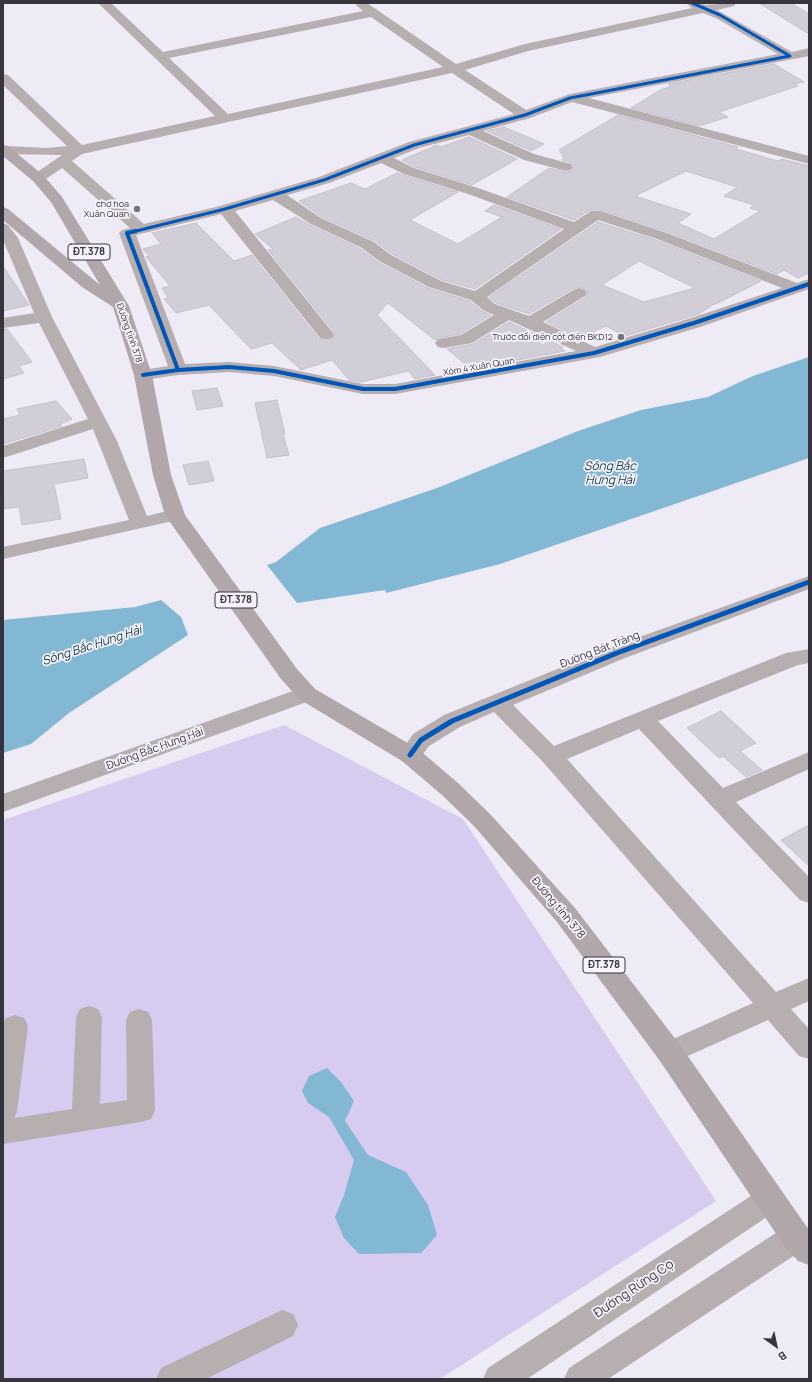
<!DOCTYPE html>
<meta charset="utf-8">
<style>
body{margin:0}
#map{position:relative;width:812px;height:1382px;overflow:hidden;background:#eeeaf6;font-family:Manrope,sans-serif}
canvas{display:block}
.frame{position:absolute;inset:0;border:4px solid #37343d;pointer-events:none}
.north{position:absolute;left:756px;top:1326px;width:40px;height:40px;-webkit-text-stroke:3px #f7f4fe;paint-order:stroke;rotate:147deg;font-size:11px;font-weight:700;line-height:16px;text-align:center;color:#37343d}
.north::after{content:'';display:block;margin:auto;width:14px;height:18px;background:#37343d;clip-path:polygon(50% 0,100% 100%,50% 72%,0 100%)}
</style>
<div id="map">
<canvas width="812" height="1382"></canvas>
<div class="frame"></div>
<div class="north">B</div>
</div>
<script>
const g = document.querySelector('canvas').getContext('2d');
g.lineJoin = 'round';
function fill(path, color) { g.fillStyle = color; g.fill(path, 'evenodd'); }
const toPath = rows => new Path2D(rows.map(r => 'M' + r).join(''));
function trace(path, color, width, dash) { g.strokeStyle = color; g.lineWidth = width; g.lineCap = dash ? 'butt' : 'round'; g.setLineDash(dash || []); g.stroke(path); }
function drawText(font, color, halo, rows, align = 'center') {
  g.font = font + ' Manrope,sans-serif'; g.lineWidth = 3.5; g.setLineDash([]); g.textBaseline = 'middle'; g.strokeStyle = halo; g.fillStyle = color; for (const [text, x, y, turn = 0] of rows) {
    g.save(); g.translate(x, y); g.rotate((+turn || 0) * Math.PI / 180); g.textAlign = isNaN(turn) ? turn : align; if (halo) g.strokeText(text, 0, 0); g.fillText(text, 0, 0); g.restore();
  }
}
fill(toPath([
 [284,725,463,819,716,1201,440,1379,3,1379,3,820]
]), '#d7cbef');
fill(toPath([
 [809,357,809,458,500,564,386,593,385,590,297,603,267,565,276,562,320,528,437,488,578,431,641,410,708,397,753,376],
 [161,600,181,617,188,635,69,713,31,744,3,753,3,620,135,607],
 [327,1068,341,1082,354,1101,345,1121,368,1155,406,1172,428,1205,437,1235,421,1253,359,1254,344,1238,335,1217,344,1195,354,1160,329,1117,308,1103,302,1091,309,1076]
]), '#82b8d4');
const building = toPath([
 [759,3,791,3,809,14,809,34,759,3],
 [774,64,804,82,794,84,798,86,719,112,728,117,699,126,631,108,662,89,671,87,668,84,774,64],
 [618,115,738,147,736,149,778,161,782,159,809,166,809,273,798,278,784,270,777,274,668,232,601,210,590,210,574,220,507,197,549,168,566,172,572,171,574,166,571,163,562,160,564,158,559,150,618,115],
 [686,171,737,187,724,196,754,205,750,208,760,211,714,239,678,223,691,214,635,196,686,171],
 [504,127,544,144,531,151,487,131,504,127],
 [469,137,517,159,472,185,415,167,402,160,437,145,441,147,469,137],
 [397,173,458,192,410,220,458,244,502,217,485,211,494,205,561,229,475,289,442,280,392,254,375,241,322,217,299,201,351,183,365,189,397,173],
 [296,217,310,225,361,249,378,262,428,288,470,301,482,311,491,315,460,334,438,338,435,340,388,303,377,315,435,375,415,379,408,371,361,382,349,380,332,360,301,370,272,343,251,349,209,305,176,313,164,299,168,298,162,288,170,286,146,257,149,256,143,249,161,244,152,233,196,223,234,261,252,255,319,339,332,339,335,333,268,250,273,249,255,234,296,217],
 [598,222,656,240,761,281,716,304,714,304,699,314,625,336,606,326,580,338,546,322,586,297,588,292,585,289,579,287,572,289,529,314,496,303,489,297,598,222],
 [639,261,695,288,644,302,602,285,639,261],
 [3,266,29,305,3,311,3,266],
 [509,322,563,347,561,348,565,351,507,362,505,360,490,365,471,369,447,349,473,344,509,322],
 [3,329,7,329,32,362,19,366,24,373,3,379,3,329],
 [217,388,223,406,197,410,192,391,217,388],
 [277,400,285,434,283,434,289,455,267,458,255,403,277,400],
 [56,401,72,419,60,424,62,426,3,444,3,419,20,415,17,409,56,401],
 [84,459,88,478,54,484,61,519,22,525,19,507,4,509,3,471,84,459],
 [208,461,214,481,189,485,183,465,208,461],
 [721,711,756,743,740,751,762,770,746,777,723,756,719,758,687,728,721,711],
 [809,825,809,866,781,840,809,825]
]);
fill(building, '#d2ced8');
trace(building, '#c4c1cb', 1);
fill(toPath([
 [98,3,111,3,163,52,363,11,356,5,357,3,367,3,456,64,525,44,692,8,686,3,701,3,705,5,736,3,734,6,717,10,792,52,809,48,809,56,589,98,809,156,809,164,572,102,530,118,483,131,534,154,571,164,573,167,571,170,566,171,524,160,469,135,419,148,394,158,414,168,478,188,574,222,591,211,601,211,667,233,797,283,809,279,809,289,700,327,600,357,395,394,363,394,274,376,229,372,178,375,143,380,137,379,134,375,137,371,168,366,119,233,122,230,130,228,62,168,43,181,33,181,31,178,33,175,62,155,3,154,4,146,48,148,67,146,3,85,3,74,8,75,82,145,215,116,98,3],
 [703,13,716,18,778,54,570,94,526,110,465,70,528,51,703,13],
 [371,17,443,67,228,114,169,58,371,17],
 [452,73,514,114,409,142,319,177,220,206,144,224,72,161,82,154,452,73],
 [381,163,404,174,468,194,564,229,475,291,441,281,391,255,374,242,321,218,287,195,329,183,381,163],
 [273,200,311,224,362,248,379,261,429,287,471,300,483,310,494,315,461,335,438,339,435,343,438,347,444,348,472,343,509,320,576,351,395,384,363,384,274,366,229,362,185,364,136,235,221,214,320,338,326,339,332,338,334,334,235,211,273,200],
 [598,220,657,239,782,288,688,319,595,347,543,322,585,296,587,293,585,290,579,288,573,290,529,316,495,304,487,297,598,220],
 [3,223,8,225,18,238,52,317,117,441,147,516,175,509,182,511,185,515,182,519,3,559,3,547,129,520,93,429,3,458,3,446,88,419,39,323,3,328,3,318,34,313,3,240,3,223],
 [809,576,809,589,625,658,513,705,554,746,786,653,809,649,809,663,798,665,658,721,723,788,809,752,809,769,736,802,809,877,809,903,800,900,639,729,567,759,776,992,809,978,809,1001,791,1009,809,1029,809,1059,799,1056,768,1020,670,1064,660,1061,656,1053,660,1045,753,1003,543,762,494,712,460,727,429,746,418,761,410,763,402,761,399,755,413,734,444,715,609,648,809,576],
 [307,686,315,689,318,694,315,699,3,812,3,794,307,686],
 [89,1006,98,1009,102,1017,100,1104,127,1100,126,1020,130,1012,139,1009,148,1012,152,1020,155,1110,151,1119,141,1122,3,1144,3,1023,6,1018,15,1015,24,1018,28,1026,17,1112,14,1118,72,1109,76,1017,80,1009,89,1006],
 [770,1186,780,1190,785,1199,780,1208,527,1379,483,1379,488,1368,760,1190,770,1186],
 [796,1223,807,1227,809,1233,809,1241,807,1247,608,1379,564,1379,569,1368,785,1227,796,1223],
 [282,1310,293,1314,298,1325,293,1336,206,1379,156,1379,161,1368,282,1310]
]), '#b7aeb0');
fill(toPath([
 [3,145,8,146,43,175,62,197,129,306,152,375,171,475,185,515,297,669,315,689,418,749,458,783,490,814,575,908,680,1045,809,1230,809,1265,798,1261,785,1247,660,1061,557,922,474,826,442,795,402,761,299,699,281,679,165,515,153,475,134,375,113,307,82,287,3,220,3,207,8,209,100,285,51,202,33,181,3,156,3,145]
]), '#b1a6aa');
trace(toPath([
 [132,232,225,209,324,180,414,145,525,115,570,98,790,56,720,15,692,3]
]), '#0057b8', 3);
trace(toPath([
 [136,231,127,233,178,370],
 [143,375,178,370,229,367,274,371,363,389,395,389,594,353,694,323,809,284]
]), '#0057b8', 4);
trace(toPath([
 [410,755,421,740,452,721,617,653,809,582]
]), '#0057b8', 5);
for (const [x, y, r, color] of [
 [137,209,4,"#77747e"],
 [621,337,4,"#77747e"]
]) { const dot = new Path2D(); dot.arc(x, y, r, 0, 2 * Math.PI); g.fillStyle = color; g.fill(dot); trace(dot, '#f7f4fe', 1.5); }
drawText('9px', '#37343d', '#f7f4fe', [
 ["chợ hoa",129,204],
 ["Xuân Quan",129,214],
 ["Trước đối diện cột điện BKD12",613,337]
], 'right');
drawText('9px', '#37343d', '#f7f4fe', [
 ["Đường tỉnh 378",129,333,71],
 ["Xóm 4 Xuân Quan",479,367,-10]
]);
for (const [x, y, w] of [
 [89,252,42],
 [236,600,42],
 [604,965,42]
]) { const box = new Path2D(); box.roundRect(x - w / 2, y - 8, w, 16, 3); g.fillStyle = '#f7f4fe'; g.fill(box); trace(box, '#37343d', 1); }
drawText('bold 10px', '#37343d', null, [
 ["ĐT.378",89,252],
 ["ĐT.378",236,600],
 ["ĐT.378",604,965]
]);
drawText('11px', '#37343d', '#f7f4fe', [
 ["Đường Bát Tràng",600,650,-21],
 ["Đường Bắc Hưng Hải",155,749,-20],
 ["Đường tỉnh 378",558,908,50]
]);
drawText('italic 12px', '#153a48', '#f7f4fe', [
 ["Sông Bắc",610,467],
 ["Hưng Hải",610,481],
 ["Sông Bắc Hưng Hải",92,646,-18]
]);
drawText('13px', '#37343d', '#f7f4fe', [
 ["Đường Rừng Cọ",634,1289,-34]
]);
</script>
